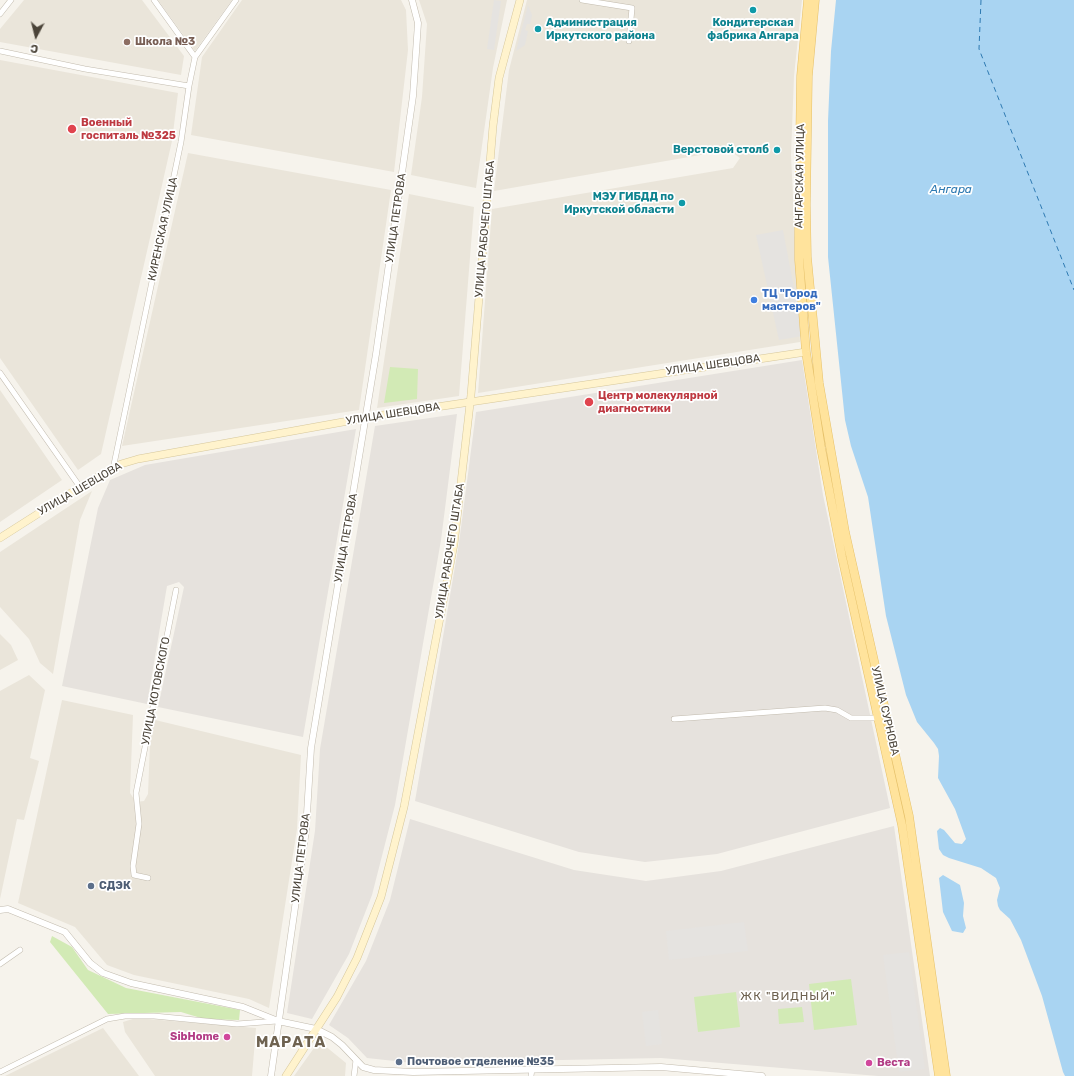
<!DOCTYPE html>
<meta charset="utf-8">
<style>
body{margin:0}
#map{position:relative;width:1074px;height:1076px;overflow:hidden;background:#f6f3ec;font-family:Rubik,sans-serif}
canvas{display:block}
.north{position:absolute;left:16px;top:16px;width:40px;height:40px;-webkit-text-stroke:3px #fff;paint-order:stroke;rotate:187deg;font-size:11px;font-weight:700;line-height:16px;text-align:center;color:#4b4439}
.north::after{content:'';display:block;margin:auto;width:14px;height:18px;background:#4b4439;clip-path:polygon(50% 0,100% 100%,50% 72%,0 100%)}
</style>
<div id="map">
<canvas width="1074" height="1076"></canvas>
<div class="north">С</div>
</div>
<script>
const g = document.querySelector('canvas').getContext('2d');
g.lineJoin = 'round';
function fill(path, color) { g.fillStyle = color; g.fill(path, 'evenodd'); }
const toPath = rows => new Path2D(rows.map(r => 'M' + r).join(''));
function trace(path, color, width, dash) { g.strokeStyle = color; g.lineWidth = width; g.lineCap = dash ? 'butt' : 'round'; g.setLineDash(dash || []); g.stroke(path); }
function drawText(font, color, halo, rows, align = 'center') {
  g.font = font + ' Rubik,sans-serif'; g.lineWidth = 3.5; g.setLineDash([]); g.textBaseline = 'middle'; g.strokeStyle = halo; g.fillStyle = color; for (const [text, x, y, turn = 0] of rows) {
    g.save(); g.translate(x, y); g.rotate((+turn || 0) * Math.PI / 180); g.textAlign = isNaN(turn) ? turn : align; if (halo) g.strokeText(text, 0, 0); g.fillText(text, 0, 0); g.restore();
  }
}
fill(toPath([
 [24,0,142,0,184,56,181,75,0,42,0,29],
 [158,0,232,0,195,51],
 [242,0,401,0,406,10,408,50,394,172,191,135,202,57],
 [419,0,507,0,493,68,476,188,411,175,422,97,427,24],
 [527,0,802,0,794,76,791,155,800,342,478,393,492,209,733,168,740,158,729,150,494,191,509,70],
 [0,60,178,93,172,141,101,454,78,470,0,358],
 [188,153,391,190,359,410,122,446],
 [409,194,474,207,459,396,377,408],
 [0,390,62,480,0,522],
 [92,491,80,520,53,674,40,663,29,639,0,607,0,552],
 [0,634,11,645,18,660,0,670],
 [29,675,45,690,30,758,39,761,24,820,17,819,0,899,0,691],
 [62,700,133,715,130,793,136,802,144,801,148,794,151,719,301,755,297,829,269,1008,249,999,134,975,107,965,75,927,18,903],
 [136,1018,256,1028,252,1076,155,1076,125,1032,123,1022],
 [103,1028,139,1076,5,1076],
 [319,1041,346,1063,345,1076,294,1076]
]), '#eae5da');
fill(toPath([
 [802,360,823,495,890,808,717,854,645,862,579,852,415,801,459,543,476,412],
 [457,414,441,540,395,805,372,895,349,954,312,1019,287,1013,315,831,320,749,375,426],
 [356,429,303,737,158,707,184,587,179,582,167,586,147,704,62,686,98,508,110,480,145,465],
 [410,819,574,870,646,881,721,871,894,826,930,1076,878,1076,661,1058,413,1063,367,1058,348,1038,329,1025,366,961,390,900]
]), '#e6e2dd');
fill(toPath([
 [390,367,418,369,417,399,384,403],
 [52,936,72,947,88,970,126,988,240,1010,239,1020,204,1019,181,1012,108,1014,50,942],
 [851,979,857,1025,814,1030,809,984],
 [736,992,740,1027,698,1032,694,997],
 [802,1007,804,1022,779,1024,778,1009]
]), '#d2eab5');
fill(toPath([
 [494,0,501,1,494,50,487,49],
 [528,5,532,15,530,24,527,24,525,30,528,31,525,45,516,51],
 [783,230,803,336,779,340,756,235],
 [744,922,748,951,669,960,666,931],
 [909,952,925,1069,899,1072,883,955],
 [658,1010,662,1044,646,1046,642,1012]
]), '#e5e3e0');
fill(toPath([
 [836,0,1074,0,1074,1076,1065,1076,1063,1072,1042,996,1021,940,1010,919,1000,910,998,906,997,900,1000,888,996,878,981,868,949,858,943,855,939,849,937,831,940,828,944,830,955,843,962,844,966,839,955,809,938,778,939,756,938,749,934,743,917,722,906,695,886,616,868,497,851,446,845,420,828,257,828,121,831,51],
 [943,875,960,885,964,903,963,916,966,928,963,933,952,931,943,912,939,878]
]), '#a9d4f2');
trace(toPath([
 [981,0,979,49,1074,290]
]), '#2e7ab2', 1, [5, 4]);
const minor = toPath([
 [154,0,195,57],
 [582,0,632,8,629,41],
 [0,14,11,0],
 [0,51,85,69,189,86],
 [0,373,80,487],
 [113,469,181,142,189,86,195,57,236,0],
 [674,719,825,708,837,710,851,718,880,718],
 [148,878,134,875,133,866,139,824,136,793,176,590],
 [0,964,20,950],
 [0,1072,107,1019,125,1016,154,1016,237,1024,277,1021],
 [354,1076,356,1060],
 [531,1076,532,1069]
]);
const tertiary = toPath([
 [0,910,8,909,65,932,90,963,103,973,131,983,243,1007,278,1021,316,1029,332,1037,342,1045,363,1067,374,1070,413,1072,661,1067,762,1076],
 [271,1076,306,830,311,748,376,354,413,96,418,23,412,0]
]);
const secondary = toPath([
 [0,538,80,487,121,464,138,459,376,416,806,352],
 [286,1076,337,997,357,958,381,897,404,807,454,544,471,395,493,126,499,78,520,0]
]);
const primary = toPath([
 [808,0,801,76,799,204,799,260,806,352,821,448,842,557,902,825,939,1076],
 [815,0,808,76,806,205,807,257,819,383,845,532,909,816,946,1076]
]);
trace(minor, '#c2bbae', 6);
trace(tertiary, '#c2bbae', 7);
trace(secondary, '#d6c79b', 8);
trace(primary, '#e6c16a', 9);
trace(minor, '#fff', 5);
trace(tertiary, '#fff', 6);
trace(secondary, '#fff3cd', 7);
trace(primary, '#ffe39c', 8);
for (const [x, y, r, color] of [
 [753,10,4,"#0f9aa8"],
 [538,29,4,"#0f9aa8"],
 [127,42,4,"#8d6e63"],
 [72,129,5,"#e0444e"],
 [777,150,4,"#0f9aa8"],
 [682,203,4,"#0f9aa8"],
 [754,300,4,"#3f7fe0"],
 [589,402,5,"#e0444e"],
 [91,886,4,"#5c6f8a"],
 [227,1037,4,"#d1479c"],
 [399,1062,4,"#5c6f8a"],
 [869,1063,4,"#d1479c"]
]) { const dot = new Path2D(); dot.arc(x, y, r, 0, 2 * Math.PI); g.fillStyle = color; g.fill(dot); trace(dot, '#fff', 1.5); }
drawText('bold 11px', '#0d838f', '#fff', [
 ["Администрация",546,23,"left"],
 ["Иркутского района",546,36,"left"],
 ["Кондитерская",753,23,"center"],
 ["фабрика Ангара",753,36,"center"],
 ["Верстовой столб",769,150],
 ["МЭУ ГИБДД по",674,197],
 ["Иркутской области",674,210]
], 'right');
drawText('bold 11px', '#785e54', '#fff', [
 ["Школа №3",135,42]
], 'left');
drawText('bold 11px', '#be3a42', '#fff', [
 ["Военный",81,123],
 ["госпиталь №325",81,136],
 ["Центр молекулярной",598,396],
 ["диагностики",598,409]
], 'left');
drawText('11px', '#4b4439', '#fff', [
 ["АНГАРСКАЯ УЛИЦА",800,176,-89],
 ["УЛИЦА ПЕТРОВА",396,218,-82],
 ["КИРЕНСКАЯ УЛИЦА",163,229,-78],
 ["УЛИЦА РАБОЧЕГО ШТАБА",485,229,-85],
 ["УЛИЦА ШЕВЦОВА",713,365,-8],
 ["УЛИЦА ШЕВЦОВА",393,414,-9],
 ["УЛИЦА ШЕВЦОВА",80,489,-30],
 ["УЛИЦА ПЕТРОВА",346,538,-80],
 ["УЛИЦА РАБОЧЕГО ШТАБА",450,551,-81],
 ["УЛИЦА КОТОВСКОГО",156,691,-79],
 ["УЛИЦА СУРНОВА",885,711,77],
 ["УЛИЦА ПЕТРОВА",301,858,-83]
]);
drawText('bold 11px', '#366cbe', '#fff', [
 ["ТЦ \"Город",762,294],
 ["мастеров\"",762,307]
], 'left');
drawText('bold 11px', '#4e5e75', '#fff', [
 ["СДЭК",99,886],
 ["Почтовое отделение №35",407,1062]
], 'left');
drawText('bold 11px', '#b23c85', '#fff', [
 ["SibHome",219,1037],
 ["Веста",877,1063,"left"]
], 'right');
drawText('italic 12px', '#2e7ab2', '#fff', [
 ["Ангара",951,190]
]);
g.letterSpacing = '1px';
drawText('12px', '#6e6250', '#fff', [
 ["ЖК \"ВИДНЫЙ\"",788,997]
]);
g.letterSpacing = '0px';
g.letterSpacing = '1px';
drawText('bold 15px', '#6e6250', '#fff', [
 ["МАРАТА",291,1043]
]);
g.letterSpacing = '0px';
</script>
